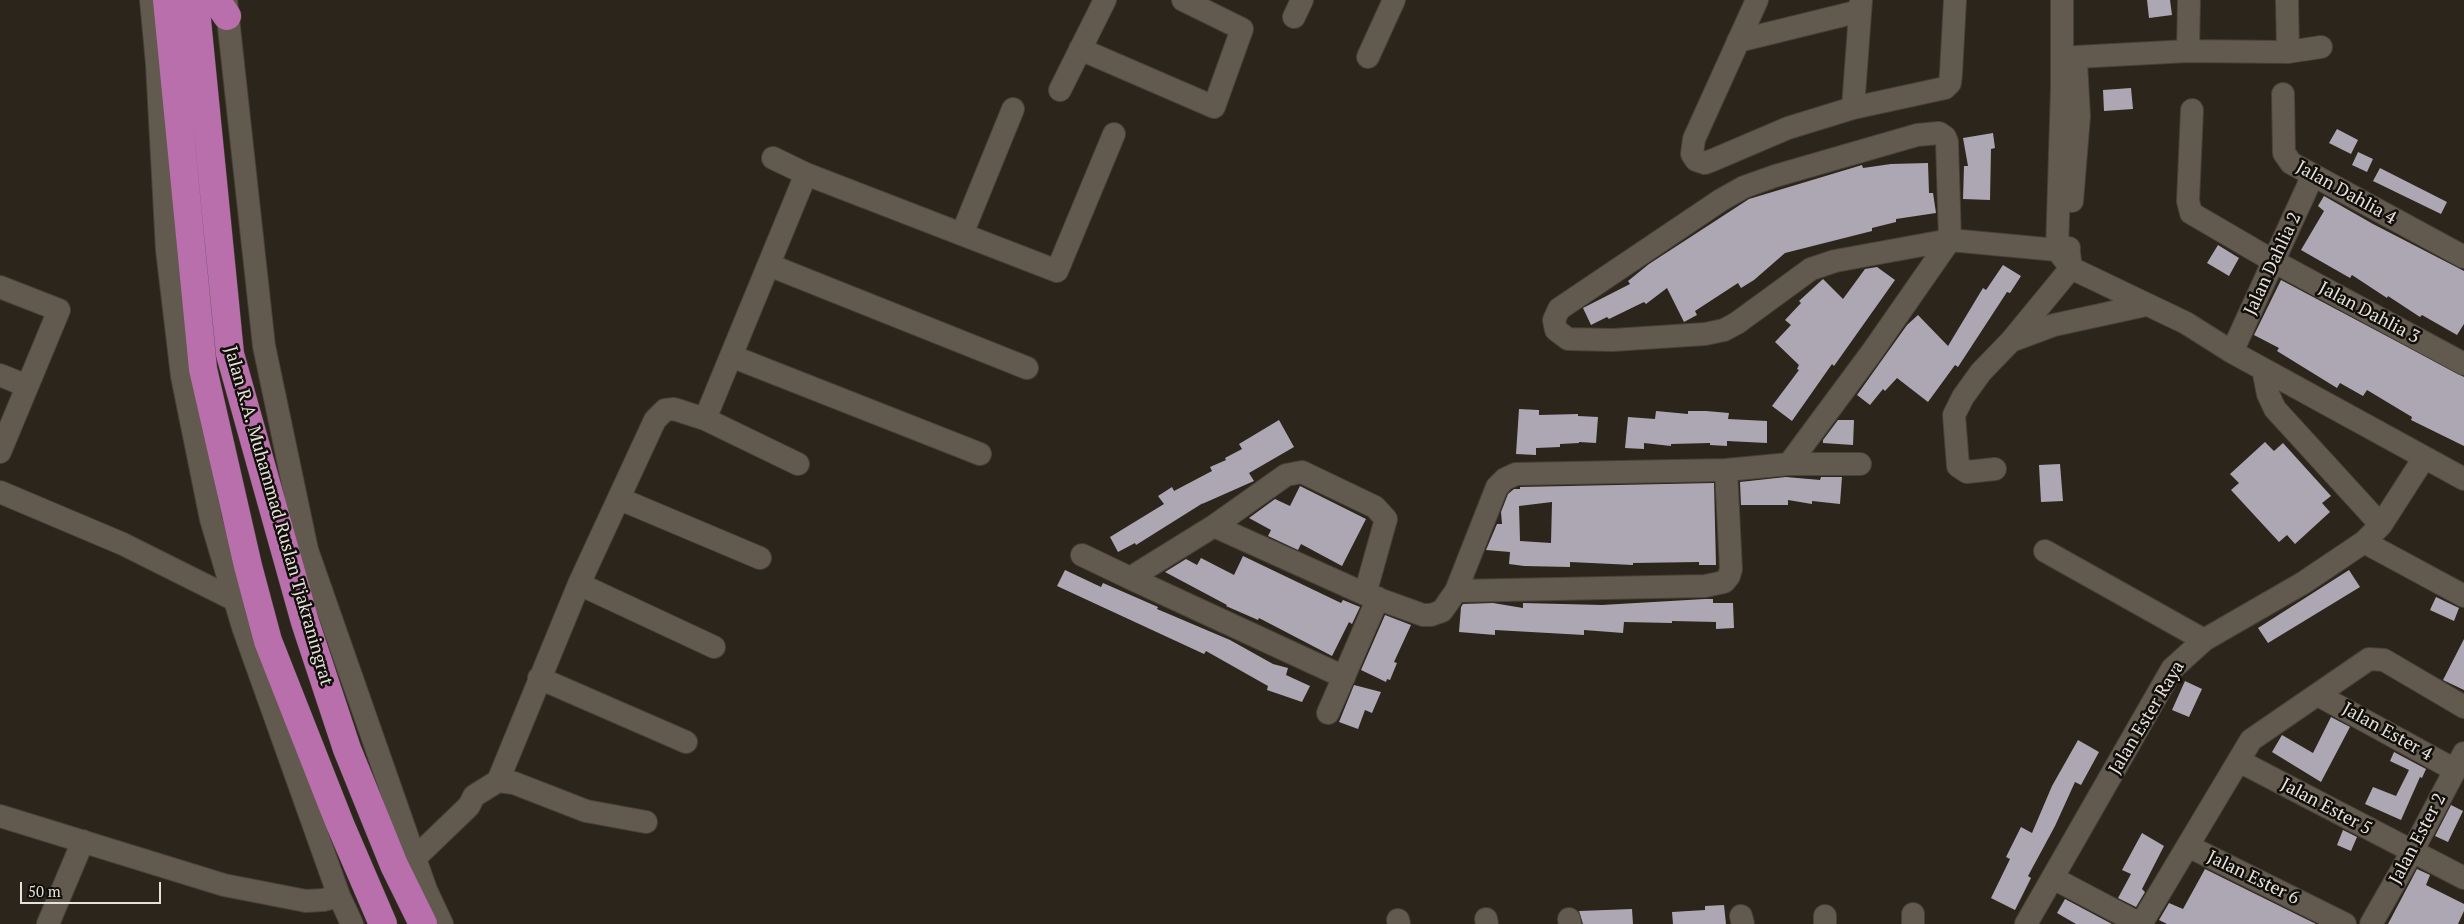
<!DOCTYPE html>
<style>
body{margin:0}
#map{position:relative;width:2464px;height:924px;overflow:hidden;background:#2c251b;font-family:"PT Serif",serif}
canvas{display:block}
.scale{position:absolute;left:20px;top:882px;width:141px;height:22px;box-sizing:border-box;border:2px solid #e6e1db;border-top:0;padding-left:6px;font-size:15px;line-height:18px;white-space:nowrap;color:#e6e1db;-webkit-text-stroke:4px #120e0a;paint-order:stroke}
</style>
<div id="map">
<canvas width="2464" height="924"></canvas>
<div class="scale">50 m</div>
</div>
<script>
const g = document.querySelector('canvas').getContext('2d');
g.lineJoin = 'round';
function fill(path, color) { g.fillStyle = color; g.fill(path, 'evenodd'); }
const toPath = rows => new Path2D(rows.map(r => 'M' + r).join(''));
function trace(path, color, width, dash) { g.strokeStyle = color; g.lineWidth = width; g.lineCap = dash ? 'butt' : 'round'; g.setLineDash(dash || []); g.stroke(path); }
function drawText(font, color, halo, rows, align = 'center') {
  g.font = font + ' "PT Serif",serif'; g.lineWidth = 5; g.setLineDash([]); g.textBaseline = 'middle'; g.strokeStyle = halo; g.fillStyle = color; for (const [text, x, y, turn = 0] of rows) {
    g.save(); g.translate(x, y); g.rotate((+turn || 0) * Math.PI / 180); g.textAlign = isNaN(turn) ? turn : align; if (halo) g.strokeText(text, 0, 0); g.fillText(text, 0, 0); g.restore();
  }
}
fill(toPath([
 [2147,0,2170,0,2172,15,2149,18],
 [2131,88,2133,109,2104,111,2103,90],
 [2337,129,2358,140,2351,154,2329,143],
 [1993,133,1995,148,1991,149,1990,200,1963,199,1964,166,1968,166,1963,138],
 [2358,152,2373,159,2367,172,2352,165],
 [1928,163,1929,193,1933,193,1936,213,1896,219,1896,222,1872,228,1872,231,1785,253,1754,280,1741,288,1738,283,1695,311,1697,315,1684,322,1667,288,1646,304,1644,302,1609,319,1607,317,1591,325,1583,308,1630,284,1628,281,1649,264,1749,199,1862,165,1863,168,1891,164],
 [2380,168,2447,202,2441,214,2373,181],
 [2324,196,2373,224,2464,271,2464,324,2457,335,2422,315,2420,317,2388,296,2387,298,2352,275,2350,278,2301,250,2324,211,2318,206],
 [2218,245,2239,258,2229,276,2207,263],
 [2003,265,2021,276,2010,293,2007,292,1958,367,1955,365,1928,402,1897,378,1885,391,1883,389,1870,405,1857,395,1907,325,1918,315,1948,346,1983,288,1986,290],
 [1877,267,1895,280,1834,366,1832,364,1792,421,1772,406,1799,370,1797,369,1799,365,1775,342,1791,325,1785,320,1801,303,1799,301,1823,279,1843,299,1865,269],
 [2281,280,2464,377,2464,446,2411,420,2412,417,2367,390,2363,396,2340,383,2337,388,2277,351,2279,348,2254,335],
 [1519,409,1539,410,1539,415,1578,414,1578,416,1598,417,1596,443,1579,442,1579,443,1560,444,1560,447,1536,448,1536,455,1516,454],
 [1656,411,1688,414,1688,411,1706,411,1729,413,1728,419,1767,421,1767,443,1727,441,1727,446,1710,445,1710,443,1671,444,1671,446,1644,443,1644,449,1625,448,1628,417,1655,419],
 [1279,420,1294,447,1249,473,1254,481,1202,504,1203,503,1136,545,1135,543,1118,552,1110,537,1164,504,1158,496,1172,487,1174,491,1212,471,1210,467,1226,460,1225,458,1242,449,1239,444],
 [1838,420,1854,420,1853,445,1823,443,1823,440],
 [2265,442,2274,451,2283,443,2331,496,2322,503,2330,512,2295,544,2287,535,2279,542,2231,490,2239,483,2230,474],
 [2060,464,2063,501,2041,502,2039,465],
 [1786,477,1820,480,1821,477,1842,477,1840,504,1812,501,1812,504,1788,500,1788,505,1741,505,1740,482],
 [1714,483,1716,565,1699,565,1699,562,1633,563,1633,565,1570,562,1570,567,1524,566,1509,564,1510,552,1486,550,1497,524,1502,524,1501,512,1508,494,1514,489,1520,489,1520,487],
 [1552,502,1551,543,1520,541,1519,506],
 [1300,486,1366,519,1342,566,1301,544,1298,550,1268,536,1271,530,1249,518,1275,499,1290,506],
 [1243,556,1341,603,1343,600,1360,607,1352,624,1349,622,1332,656,1259,618,1258,620,1226,606,1227,605,1165,572,1186,559,1197,565,1201,558,1234,575],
 [1065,570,1101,587,1103,583,1158,607,1157,609,1230,640,1273,664,1288,668,1286,675,1310,686,1302,702,1267,690,1268,686,1206,651,1204,654,1057,586],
 [2349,570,2360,587,2268,643,2258,628],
 [2436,597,2459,608,2454,621,2430,610],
 [1705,599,1713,599,1713,603,1733,603,1734,628,1716,629,1716,622,1672,621,1672,623,1624,622,1623,633,1584,630,1584,635,1495,630,1495,635,1459,632,1461,607,1463,604,1493,603,1523,608,1523,603,1602,605],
 [1385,615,1411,625,1394,662,1397,663,1390,680,1387,679,1386,682,1361,670],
 [2464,639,2464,690,2443,680],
 [2185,681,2202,689,2189,717,2172,710],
 [1354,685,1381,692,1372,713,1365,710,1358,729,1339,722],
 [2331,717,2350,727,2321,782,2272,752,2282,735,2313,753],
 [2078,740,2099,752,2081,785,2075,782,2055,826,2028,876,2031,878,2015,910,1991,898,2010,859,2006,857,2021,827,2032,833,2052,786],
 [2394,752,2426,769,2422,778,2420,777,2401,820,2365,804,2373,787,2396,796,2409,770,2390,761],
 [2451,805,2463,811,2448,842,2435,836],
 [2343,830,2357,837,2351,851,2337,845],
 [2142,833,2164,846,2142,889,2145,892,2136,907,2118,898,2131,874,2122,870],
 [2205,869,2316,924,2167,924,2159,920,2169,903,2183,909],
 [2417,869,2430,875,2426,885,2464,904,2464,911,2458,924,2388,924],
 [2065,899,2112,924,2076,924,2057,913],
 [1724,905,1726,924,1673,924,1672,912,1705,910,1705,906],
 [1632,909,1633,924,1583,924,1579,911]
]), '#ada7b4');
const minor = toPath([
 [151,0,157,64,167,250,182,376,211,519,243,627,339,896,352,924],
 [226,0,264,346,307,550,426,890,442,924],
 [1757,0,1694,139,1692,154,1696,160,1705,163,1713,160,1788,128,1853,108,1945,88,1950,83,1951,73,1955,0],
 [2062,0,2062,88,2057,250,2071,268,2186,323,2232,352,2464,479],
 [2287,0,2288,52],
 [1294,17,1302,0],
 [1738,41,1860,11],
 [1080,49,1214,107,1242,29,1183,0],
 [2188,51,2189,0],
 [1368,57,1394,0],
 [2076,57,2188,51,2288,52,2321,47],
 [1060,90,1105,0],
 [2283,94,2284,153,2291,163,2464,257],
 [1853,108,1861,0],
 [2192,110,2188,201,2191,213,2275,262,2464,364],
 [773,158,806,174],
 [2072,201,2079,116,2076,63],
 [962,234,1013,109],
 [769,265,1027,368],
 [0,287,59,310,0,452],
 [2011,341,2071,268,2069,253],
 [2232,352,2313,175],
 [731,356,980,454],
 [2263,369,2268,394,2275,409,2381,525],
 [0,375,27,386],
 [705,419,798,464],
 [1789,464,1860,464],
 [1995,469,1967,472,1958,466,1954,415,1963,397,1981,372,2011,341,2054,325,2146,305],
 [0,492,123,544,235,600],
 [620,499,760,558],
 [1214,526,1365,594,1423,615,1431,615,1442,611,1456,591,1497,487,1505,479,1516,474,1726,470,1789,464,1872,352,1950,240,1947,142,1945,137,1939,133,1917,135,1775,176,1744,187,1721,200,1559,309,1554,320,1556,330,1568,339,1613,340,1705,334,1724,330,1737,323,1811,269,1835,261,1950,240,2057,250,2069,248],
 [2364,542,2464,596],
 [2045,551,2204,640],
 [1082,555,1130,578],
 [579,584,714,647],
 [1456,591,1705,586,1724,582,1729,576,1731,569,1726,470],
 [1344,677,1130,578,1214,526,1286,475,1302,472,1375,507,1386,519,1365,594],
 [539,678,686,742],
 [2318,695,2455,770],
 [1328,713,1378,598],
 [2239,761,2464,878],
 [0,816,224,885,306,901,323,900,339,896],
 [646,822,586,811,514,783,498,781,579,584,655,420,665,410,674,409,705,419,806,174,1057,271,1114,134],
 [2188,846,2345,924],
 [415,858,469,806,474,796,498,781],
 [2053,878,2140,924],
 [1913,914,1913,924],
 [1741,916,1743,924],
 [1825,916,1825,924],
 [1486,919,1487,924],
 [1569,919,1570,924],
 [1398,920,1399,924],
 [48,924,83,841],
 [2026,924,2172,669,2204,640,2303,583,2364,542,2381,525,2424,458],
 [2141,924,2251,740,2369,659,2384,660,2464,707],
 [2371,924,2412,852,2464,753]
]);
const highway = toPath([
 [167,0,203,369,248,566,268,641,340,824,383,924],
 [195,0,230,354,305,622,347,749,394,865,423,924],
 [216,0,227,16]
]);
trace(minor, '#474139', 24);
trace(highway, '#474139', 29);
trace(minor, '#635a4f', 22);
trace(highway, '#b86fac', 28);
drawText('18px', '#e6e1db', '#120e0a', [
 ["Jalan Dahlia 4",2346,193,29],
 ["Jalan Dahlia 2",2273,264,-65],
 ["Jalan Dahlia 3",2369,313,28],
 ["Jalan R.A. Muhammad Ruslan Tjakraningrat",278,516,74],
 ["Jalan Ester Raya",2147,718,-59],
 ["Jalan Ester 4",2387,732,29],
 ["Jalan Ester 5",2326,807,28],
 ["Jalan Ester 2",2418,839,-62],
 ["Jalan Ester 6",2253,878,26]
]);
</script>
